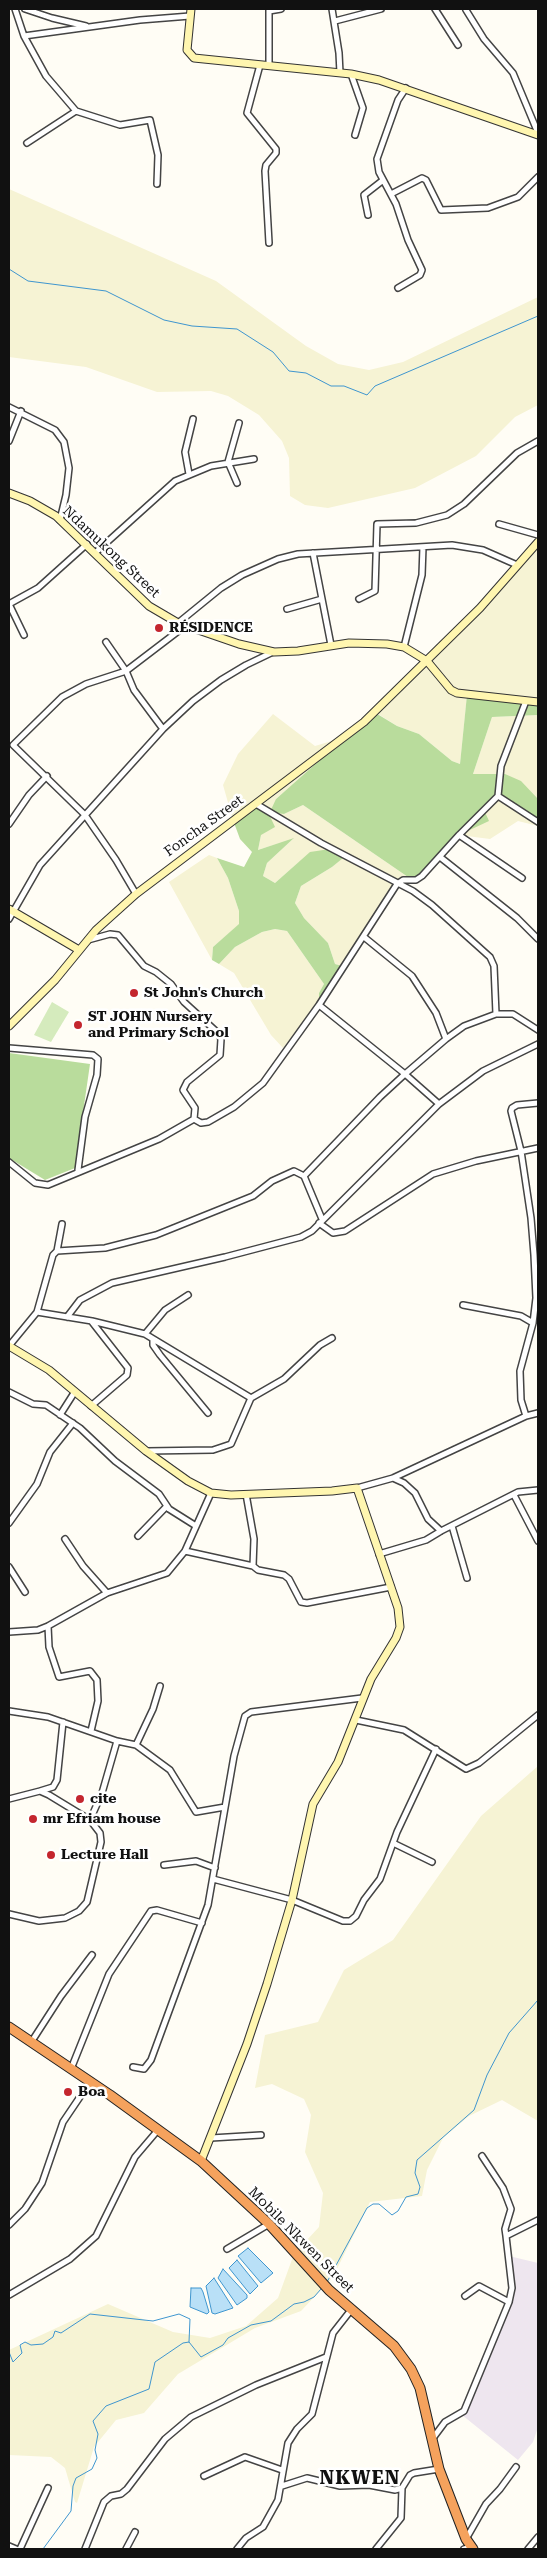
<!DOCTYPE html>
<meta charset="utf-8">
<style>
body{margin:0}
#map{position:relative;width:547px;height:2558px;overflow:hidden;background:#fffdf5;font-family:"Roboto Serif",serif}
canvas{display:block}
.frame{position:absolute;inset:0;border:10px solid #111;pointer-events:none}
</style>
<div id="map">
<canvas width="547" height="2558"></canvas>
<div class="frame"></div>
</div>
<script>
const g = document.querySelector('canvas').getContext('2d');
g.lineJoin = 'round';
function fill(path, color) { g.fillStyle = color; g.fill(path, 'evenodd'); }
const toPath = rows => new Path2D(rows.map(r => 'M' + r).join(''));
function trace(path, color, width, dash) { g.strokeStyle = color; g.lineWidth = width; g.lineCap = dash ? 'butt' : 'round'; g.setLineDash(dash || []); g.stroke(path); }
function drawText(font, color, halo, rows, align = 'center') {
  g.font = font + ' "Roboto Serif",serif'; g.lineWidth = 5; g.setLineDash([]); g.textBaseline = 'middle'; g.strokeStyle = halo; g.fillStyle = color; for (const [text, x, y, turn = 0] of rows) {
    g.save(); g.translate(x, y); g.rotate((+turn || 0) * Math.PI / 180); g.textAlign = isNaN(turn) ? turn : align; if (halo) g.strokeText(text, 0, 0); g.fillText(text, 0, 0); g.restore();
  }
}
fill(toPath([
 [509,2256,538,2263,538,2427,533,2442,518,2460,462,2415,470,2406,514,2298,515,2286]
]), '#eee6ef');
fill(toPath([
 [9,189,216,281,306,346,338,364,369,370,403,362,538,297,538,405,515,417,476,456,415,488,328,508,305,505,290,496,289,458,282,441,259,415,228,396,211,391,157,392,86,367,9,357],
 [538,542,538,702,467,696,460,764,452,761,419,734,397,726,375,712,427,661],
 [273,714,315,746,338,739,353,731,276,799,284,814,303,805,408,877,400,877,342,966,335,964,328,943,304,918,295,903,301,886,332,867,342,858,299,862,275,883,263,876,267,863,293,839,258,850,261,835,233,820,223,785,238,754],
 [538,715,538,799,505,774,473,774,492,717],
 [501,797,538,818,538,826,518,821,490,839,459,835,484,810],
 [209,855,217,858,228,878,239,911,239,925,213,947,212,960,169,882],
 [275,929,287,931,324,984,319,993,319,1002,283,1048,271,1035,234,973,219,964,235,947,262,932],
 [538,1766,538,2121,502,2100,469,2116,443,2138,427,2170,422,2196,370,2202,333,2277,301,2311,255,2328,178,2374,144,2413,116,2420,94,2447,77,2503,75,2502,65,2468,51,2457,9,2455,9,2350,108,2304,173,2332,210,2338,246,2326,278,2298,294,2254,319,2227,323,2193,305,2152,311,2115,304,2099,272,2084,255,2088,265,2035,318,2022,344,1970,393,1940,481,1816]
]), '#f6f3d4');
fill(toPath([
 [52,1002,69,1012,51,1042,34,1035]
]), '#d5ebbd');
fill(toPath([
 [467,695,538,702,538,715,492,717,473,774,505,774,521,781,538,799,538,818,501,797,484,810,489,821,459,835,421,874,416,877,408,877,303,805,284,814,270,812,276,799,374,712,397,726,419,734,452,761,460,764],
 [256,804,267,810,275,827,261,835,258,850,294,838,267,863,263,876,275,883,310,852,330,849,343,858,332,867,301,886,295,903,304,918,328,943,335,964,342,966,319,1002,319,993,324,984,287,931,275,929,262,932,235,947,219,964,212,960,213,947,239,924,239,911,228,878,217,858,244,867,252,852,240,839,233,820],
 [9,1053,90,1064,75,1168,45,1180,9,1158]
]), '#b9dc9c');
const water = toPath([
 [248,2248,273,2273,261,2283,238,2256,248,2248],
 [237,2260,258,2286,250,2294,229,2268,237,2260],
 [223,2269,247,2295,247,2298,237,2305,218,2278,223,2269],
 [214,2278,233,2308,215,2314,212,2313,206,2286,214,2278],
 [191,2288,201,2288,203,2292,209,2312,207,2314,190,2307,191,2288]
]);
fill(water, '#b9e0f7');
trace(water, '#3f96cf', 1);
trace(toPath([
 [9,269,28,281,106,291,164,320,192,326,237,329,273,352,289,371,306,373,331,386,344,386,367,395,375,386,538,316],
 [327,2282,367,2208,373,2204,379,2204,392,2215,398,2211,406,2197,418,2194,420,2187,415,2173,417,2160,474,2110,487,2075,509,2033,538,2000],
 [9,2352,13,2362,22,2353,20,2345,25,2342,31,2345,43,2344,53,2337,55,2331,61,2333,90,2314,153,2321,179,2314,190,2319,189,2342],
 [43,2549,71,2511,73,2486,76,2478,92,2469,97,2458,95,2450,98,2434,93,2421,106,2406,149,2389,155,2362,183,2343,189,2342,201,2357,223,2345,228,2338,251,2325,271,2321,294,2304,304,2302,314,2297,321,2289]
]), '#3f96cf', 1);
const street = toPath([
 [15,9,24,36,46,76,76,111,120,125,150,120,158,155,157,184],
 [25,9,52,18,86,26],
 [332,9,339,53,340,73],
 [435,9,458,45],
 [466,10,484,39,513,73,538,133],
 [269,11,281,9],
 [335,21,381,9],
 [24,36,140,20,190,16],
 [260,65,247,113,276,149,276,153,266,165,265,171,269,243],
 [269,66,269,9],
 [351,74,363,108,355,135],
 [27,143,76,111],
 [391,194,422,178,426,180,441,210,488,208,518,197,538,177],
 [368,215,364,195,382,181],
 [398,288,420,275,422,270,408,240,396,204,379,172,377,159,398,100,406,88],
 [9,407,55,430,64,442,69,468,66,495,60,520],
 [9,441,21,411],
 [189,474,185,452,193,419],
 [237,483,228,462,239,423],
 [499,524,538,535],
 [95,553,175,481,211,466,254,459],
 [313,553,331,645],
 [359,599,375,591,377,524,416,523,447,515,464,504,517,453,538,441],
 [9,604,38,588,87,544],
 [9,604,24,635],
 [287,609,322,599],
 [178,623,221,588,242,575,278,559,298,554,452,545,483,550,517,565],
 [106,642,126,671,134,690,163,729],
 [404,647,422,575,423,547],
 [498,796,538,822],
 [256,804,321,843,413,891,432,905,490,957,494,966,496,1014],
 [9,824,29,795,47,776],
 [459,835,522,878],
 [440,857,517,918,538,939],
 [136,894,116,860,85,815,13,745,62,697,86,684,126,671,185,626],
 [9,919,40,865,163,729,193,701,221,680,246,665,273,652],
 [364,937,412,976,436,1013,446,1039],
 [88,940,110,934,118,935,144,966,156,972,171,984,184,1002,218,1033,221,1039,220,1055,187,1082,183,1090,195,1108,194,1119],
 [9,1048,93,1055,98,1059,97,1075,85,1117,78,1170],
 [439,1104,405,1074,446,1039,464,1026,496,1014,513,1014,538,1030],
 [194,1119,201,1123,208,1122,234,1107,263,1083,319,1005,397,884,403,880,416,880,422,876,459,835,498,796,501,766,526,701],
 [9,1162,35,1183,48,1185,159,1139,194,1119],
 [304,1176,380,1097,405,1074,319,1005],
 [319,1223,333,1233,345,1231,433,1174,476,1161,538,1148],
 [57,1251,105,1248,156,1235,253,1196,272,1181,294,1171,304,1176,322,1219],
 [463,1305,521,1316,533,1323],
 [37,1312,53,1255,57,1251,62,1224],
 [67,1317,80,1300,112,1283,225,1257,301,1237,312,1231,439,1104,483,1071,538,1044],
 [145,1334,165,1310,188,1295],
 [153,1339,153,1345,160,1355,208,1413],
 [9,1346,37,1312,92,1321,145,1334,251,1398],
 [9,1392,33,1404,46,1405,80,1428,115,1461,159,1494,169,1509,196,1526],
 [91,1406,127,1375,128,1368,92,1322],
 [60,1415,74,1393],
 [526,1416,521,1400,520,1371,533,1323,536,1298,534,1255,531,1218,521,1151,511,1111,512,1108,517,1105,538,1103],
 [147,1451,213,1450,231,1444,251,1398,284,1379,320,1345,332,1338],
 [393,1478,404,1483,415,1493,428,1519,441,1531],
 [357,1488,393,1478,526,1416,538,1413],
 [246,1494,254,1539,253,1566,258,1570,284,1575,289,1579,301,1602,307,1603,391,1587],
 [514,1495,538,1541],
 [9,1523,37,1484,50,1452,73,1423],
 [452,1526,467,1578],
 [138,1536,166,1507],
 [65,1539,83,1566,107,1593],
 [185,1551,253,1566],
 [379,1554,426,1540,441,1531,518,1492,538,1490],
 [9,1567,25,1592],
 [48,1626,49,1647,59,1677,90,1671,97,1680,98,1701,91,1731],
 [9,1632,38,1630,48,1626,107,1593,167,1573,185,1551,211,1493],
 [9,1711,48,1717,117,1741,136,1745,170,1770,196,1812,225,1807],
 [356,1720,404,1730,466,1769,479,1763,538,1715],
 [136,1745,153,1709,160,1686],
 [40,1791,53,1787,57,1780,63,1722],
 [9,1799,40,1791,49,1795,90,1820,100,1833,101,1842,87,1902,79,1911,65,1918,39,1921,9,1914],
 [90,1820,102,1793,117,1741],
 [393,1843,432,1862],
 [164,1865,196,1861,215,1868],
 [213,1879,292,1900,343,1921,350,1921,356,1916,364,1900,380,1879,397,1832,436,1749],
 [32,2041,61,1996,92,1955],
 [133,2067,144,2069,151,2060,208,1905,234,1756,245,1716,251,1712,362,1698],
 [71,2069,109,1974,151,1911,157,1910,202,1923],
 [211,2138,261,2135],
 [482,2156,503,2188,511,2209,505,2229,506,2236],
 [9,2225,25,2209,42,2183,63,2122,90,2082],
 [227,2249,269,2224],
 [9,2295,70,2259,96,2236,135,2157,158,2130],
 [465,2296,479,2286,509,2302],
 [433,2438,445,2422,464,2411,509,2302,512,2288,506,2236,538,2220],
 [204,2476,245,2457,282,2470],
 [282,2486,307,2478,340,2486,369,2485,395,2490,402,2488],
 [466,2539,486,2504,500,2489,516,2467],
 [9,2546,16,2549],
 [20,2549,48,2488],
 [85,2549,104,2502,111,2496,121,2494,127,2489,165,2439,191,2417,256,2385,326,2357],
 [126,2549,135,2532],
 [237,2549,246,2538,263,2527,278,2500,288,2443,297,2429,312,2414,333,2333,351,2310],
 [376,2549,401,2518,402,2488,410,2475,414,2473,439,2469],
 [464,2549,471,2547],
 [528,2549,538,2537]
]);
const secondary = toPath([
 [191,9,187,50,194,58,351,74,379,80,538,135],
 [9,493,30,501,56,516,149,606,178,623,239,644,274,652,298,651,349,643,387,644,404,647,427,661,451,690,457,693,538,702],
 [9,909,79,950],
 [9,1026,55,980,96,930,136,894,364,722,480,608,538,542],
 [9,1346,49,1370,146,1451,188,1481,211,1493,231,1495,332,1491,357,1488,398,1608,400,1627,396,1638,371,1679,338,1762,313,1804,292,1900,267,1984,247,2044,201,2161]
]);
const highway = toPath([
 [9,2027,110,2095,201,2161,269,2224,329,2290,394,2346,411,2369,420,2388,439,2469,466,2539,473,2549]
]);
trace(street, '#444', 8);
trace(secondary, '#333', 9);
trace(highway, '#222', 11);
trace(street, '#fff', 5);
trace(secondary, '#fff6b0', 7);
trace(highway, '#f5a25d', 9);
for (const [x, y, r, color] of [
 [159,628,5,"#c4262e"],
 [134,993,5,"#c4262e"],
 [78,1025,5,"#c4262e"],
 [80,1799,5,"#c4262e"],
 [33,1819,5,"#c4262e"],
 [51,1855,5,"#c4262e"],
 [68,2092,5,"#c4262e"]
]) { const dot = new Path2D(); dot.arc(x, y, r, 0, 2 * Math.PI); g.fillStyle = color; g.fill(dot); trace(dot, '#fff', 2); }
drawText('14px', '#111', '#fff', [
 ["Ndamukong Street",111,552,43],
 ["Foncha Street",204,826,-36],
 ["Mobile Nkwen Street",301,2240,45]
]);
drawText('bold 14px', '#111', '#fff', [
 ["RÉSIDENCE",169,628],
 ["St John's Church",144,993],
 ["ST JOHN Nursery",88,1017],
 ["and Primary School",88,1033],
 ["cite",90,1799],
 ["mr Efriam house",43,1819],
 ["Lecture Hall",61,1855],
 ["Boa",78,2092]
], 'left');
g.letterSpacing = '1px';
drawText('bold 19px', '#111', '#fff', [
 ["NKWEN",360,2478]
]);
g.letterSpacing = '0px';
</script>
